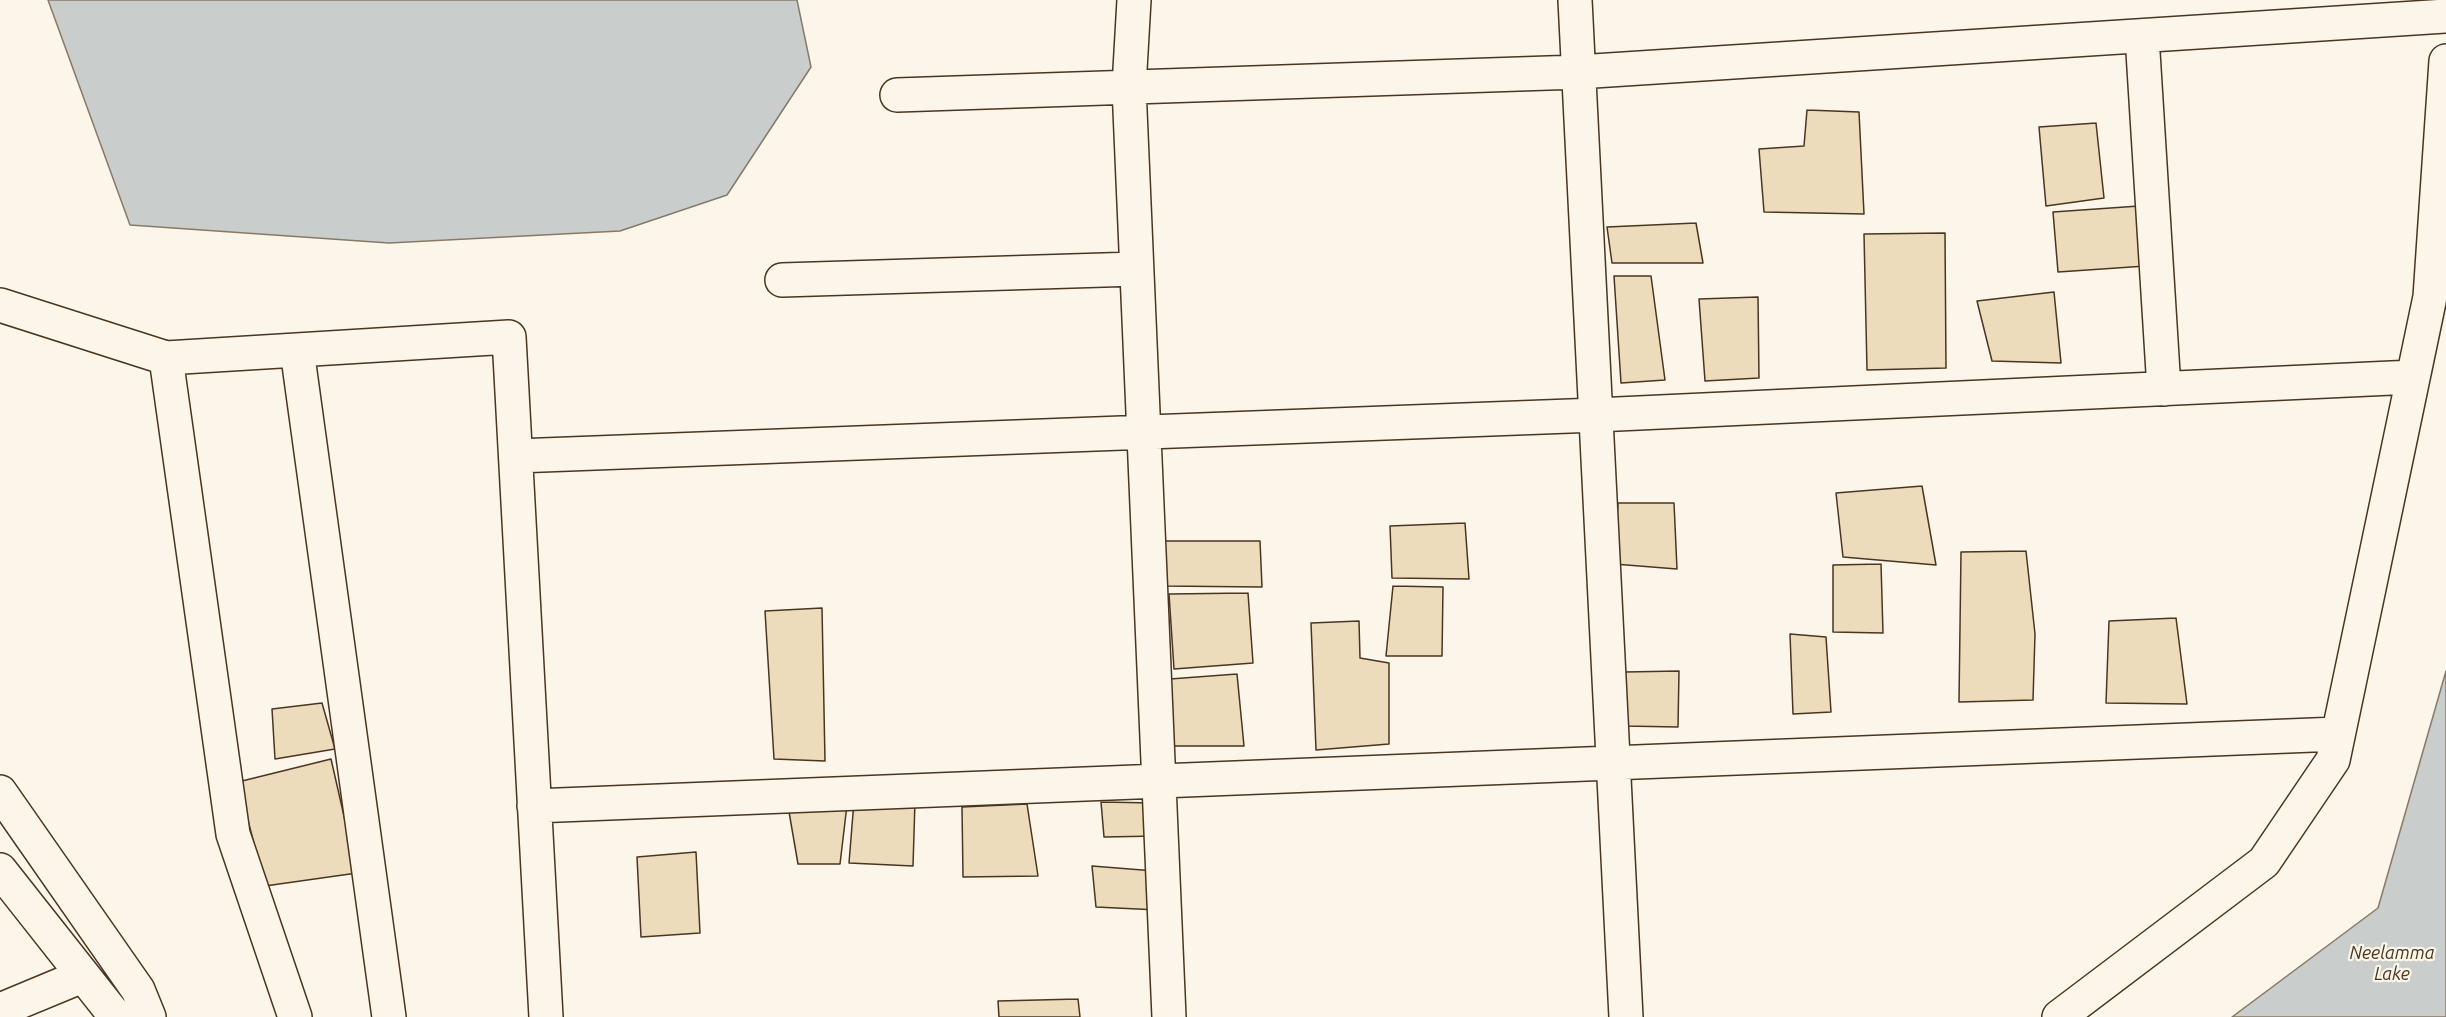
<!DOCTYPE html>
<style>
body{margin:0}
canvas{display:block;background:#fbf6e9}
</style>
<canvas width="2446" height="1017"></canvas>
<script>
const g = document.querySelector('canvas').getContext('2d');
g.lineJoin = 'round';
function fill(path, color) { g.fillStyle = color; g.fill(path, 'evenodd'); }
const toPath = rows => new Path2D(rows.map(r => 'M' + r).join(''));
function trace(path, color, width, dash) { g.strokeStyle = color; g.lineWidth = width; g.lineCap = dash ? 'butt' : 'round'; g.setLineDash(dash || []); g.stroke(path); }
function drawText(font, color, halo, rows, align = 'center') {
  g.font = font + ' Ubuntu,sans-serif'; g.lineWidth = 4.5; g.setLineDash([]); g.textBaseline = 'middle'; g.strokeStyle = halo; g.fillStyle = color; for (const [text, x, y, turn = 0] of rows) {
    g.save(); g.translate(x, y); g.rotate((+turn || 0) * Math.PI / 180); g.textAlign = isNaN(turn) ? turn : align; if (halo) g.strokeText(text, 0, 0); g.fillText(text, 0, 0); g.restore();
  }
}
const water = toPath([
 [48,0,797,0,811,67,727,195,620,231,389,243,130,225,48,0],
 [2446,671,2446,1017,2232,1017,2378,908,2446,671]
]);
fill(water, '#c9cecd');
trace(water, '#887966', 1.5);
const building = toPath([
 [1807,110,1859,112,1864,214,1764,212,1759,149,1804,146,1807,110],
 [2096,123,2104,198,2046,206,2039,127,2096,123],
 [2139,206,2146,266,2058,272,2053,212,2139,206],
 [1696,223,1703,263,1612,263,1607,227,1696,223],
 [1945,233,1946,368,1867,370,1864,234,1945,233],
 [1614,276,1651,276,1665,380,1621,383,1614,276],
 [2054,292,2061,363,1992,361,1977,301,2054,292],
 [1758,297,1759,378,1705,381,1699,299,1758,297],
 [1922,486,1936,565,1843,557,1836,493,1922,486],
 [1618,503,1674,503,1677,569,1614,564,1618,503],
 [1465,523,1469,579,1392,578,1390,526,1465,523],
 [1164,541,1260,541,1262,587,1163,586,1164,541],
 [2026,551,2035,634,2033,700,1959,702,1961,552,2026,551],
 [1881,564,1883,633,1833,632,1833,565,1881,564],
 [1393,586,1443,587,1442,656,1386,656,1393,586],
 [1248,593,1253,663,1174,669,1169,594,1248,593],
 [822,608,825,761,774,759,765,611,822,608],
 [2176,618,2187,704,2106,703,2109,621,2176,618],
 [1359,621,1360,658,1389,663,1389,744,1316,750,1311,623,1359,621],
 [1790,634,1826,637,1831,712,1793,714,1790,634],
 [1679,671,1678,727,1624,726,1625,672,1679,671],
 [1237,674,1244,746,1174,746,1170,679,1237,674],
 [322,703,335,749,275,759,272,709,322,703],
 [331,759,357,873,265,886,238,782,331,759],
 [854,801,915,801,913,866,849,863,854,801],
 [1101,802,1154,803,1157,836,1104,837,1101,802],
 [1027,804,1038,876,963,877,962,807,1027,804],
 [847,805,840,864,798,864,788,806,847,805],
 [696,852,700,933,641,937,637,857,696,852],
 [1092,866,1155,871,1158,910,1096,907,1092,866],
 [1078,999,1080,1017,999,1017,998,1001,1078,999]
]);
fill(building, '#ecdcbc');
trace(building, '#4a3520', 1.5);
const minor = toPath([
 [1134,0,1129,87,1169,1017],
 [1575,0,1626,1017],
 [2142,36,2164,389],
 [897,95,1578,72,2446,16],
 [782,280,1136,269],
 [0,305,166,358,509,337,546,1017],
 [297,350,389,1017],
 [166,358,233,834,295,1017],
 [516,456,1596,415,2413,377],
 [534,806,2338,734],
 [0,1010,82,976],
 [2059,1017,2264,862,2333,760,2430,297,2446,61]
]);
const primary = toPath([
 [0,792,138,990,149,1017],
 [0,870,116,1017]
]);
trace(minor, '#4a3520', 36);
trace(primary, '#4a3520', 36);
trace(minor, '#fbf6e9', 33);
trace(primary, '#fbf6e9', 33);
drawText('italic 18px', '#4a3520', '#fbf6e9', [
 ["Neelamma",2392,953],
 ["Lake",2392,974]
]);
</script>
